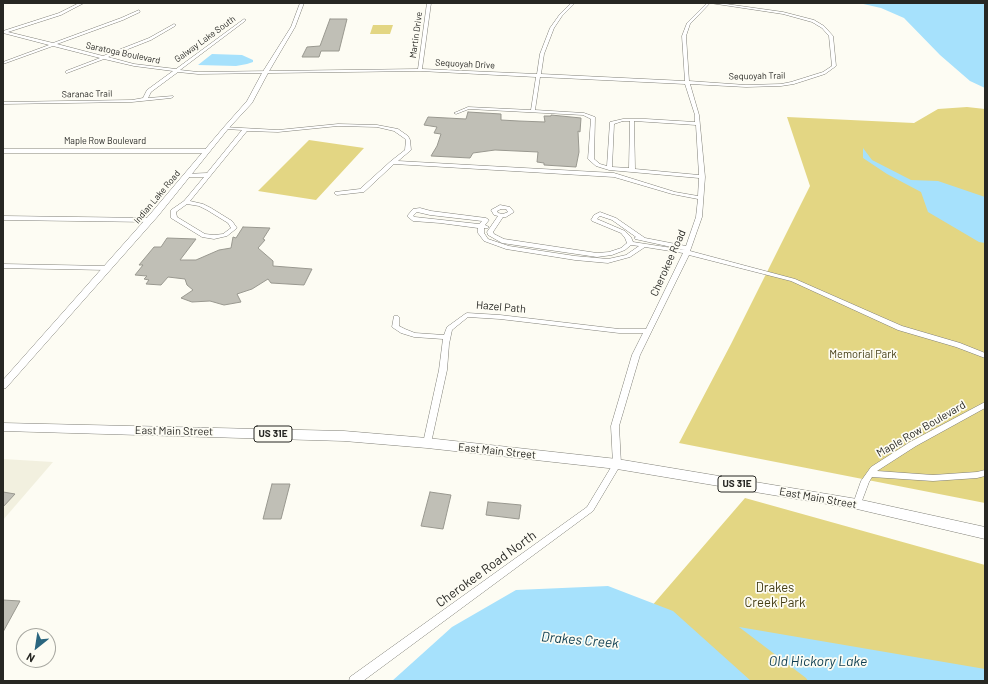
<!DOCTYPE html>
<style>
body{margin:0}
#map{position:relative;width:988px;height:684px;overflow:hidden;background:#fdfcf3;font-family:Barlow,sans-serif}
canvas{display:block}
.frame{position:absolute;inset:0;border:4px solid #272723;pointer-events:none}
.north{position:absolute;left:16px;top:628px;width:40px;height:40px;box-sizing:border-box;background:#fdfcf3;border:1px solid #a7a7a0;border-radius:50%;rotate:210deg;font-size:11px;font-weight:700;line-height:16px;text-align:center;color:#272723}
.north::after{content:'';display:block;margin:auto;width:14px;height:18px;background:#2b667f;clip-path:polygon(50% 0,100% 100%,50% 72%,0 100%)}
</style>
<div id="map">
<canvas width="988" height="684"></canvas>
<div class="frame"></div>
<div class="north">N</div>
</div>
<script>
const g = document.querySelector('canvas').getContext('2d');
g.lineJoin = 'round';
function fill(path, color) { g.fillStyle = color; g.fill(path, 'evenodd'); }
const toPath = rows => new Path2D(rows.map(r => 'M' + r).join(''));
function trace(path, color, width, dash) { g.strokeStyle = color; g.lineWidth = width; g.lineCap = dash ? 'butt' : 'round'; g.setLineDash(dash || []); g.stroke(path); }
function drawText(font, color, halo, rows, align = 'center') {
  g.font = font + ' Barlow,sans-serif'; g.lineWidth = 3.5; g.setLineDash([]); g.textBaseline = 'middle'; g.strokeStyle = halo; g.fillStyle = color; for (const [text, x, y, turn = 0] of rows) {
    g.save(); g.translate(x, y); g.rotate((+turn || 0) * Math.PI / 180); g.textAlign = isNaN(turn) ? turn : align; if (halo) g.strokeText(text, 0, 0); g.fillText(text, 0, 0); g.restore();
  }
}
fill(toPath([
 [3,459,53,462,3,520]
]), '#f2f0df');
fill(toPath([
 [373,25,393,25,390,34,370,34],
 [967,107,985,109,985,503,679,443,731,344,810,186,787,117,914,123,938,109],
 [309,140,364,148,316,200,258,191],
 [745,498,985,565,985,681,587,681]
]), '#e3d683');
fill(toPath([
 [859,3,985,3,985,88,970,81,940,55,904,18,881,8],
 [212,54,242,55,253,60,253,62,247,64,236,66,198,65],
 [863,148,872,160,911,180,938,181,985,197,985,243,979,242,928,212,921,192,887,174,863,158],
 [608,586,673,611,751,681,392,681,452,627,516,590],
 [739,627,985,669,985,681,808,681,806,678]
]), '#a6e1fc');
const building = toPath([
 [330,19,347,19,339,51,321,51,319,57,302,57,307,47,320,46,330,19],
 [468,112,501,114,501,120,519,121,545,122,544,116,551,116,551,115,581,118,580,132,578,131,579,152,576,167,544,165,544,163,537,162,538,152,495,150,473,153,470,158,431,156,437,146,441,134,434,133,437,127,424,125,428,117,466,119,468,112],
 [243,227,270,228,263,239,265,240,258,248,273,261,273,266,312,269,304,285,271,283,268,279,252,289,237,294,241,302,224,305,210,301,192,302,181,298,193,290,187,285,185,279,168,277,161,285,146,284,149,280,144,279,147,276,135,275,143,265,139,265,154,247,161,247,167,238,196,239,180,260,196,260,219,250,231,248,233,237,236,238,243,227],
 [272,484,290,484,281,519,263,519,272,484],
 [3,492,15,494,3,507,3,492],
 [430,492,451,495,443,529,421,526,430,492],
 [488,502,521,505,519,519,486,515,488,502],
 [3,600,20,601,3,632,3,600]
]);
fill(building, '#c0bfb6');
trace(building, '#99988f', 1);
const minor = toPath([
 [79,3,84,3,61,15,8,32,53,43,121,18,139,10,140,12,123,20,57,44,103,56,149,38,174,24,176,25,175,26,151,40,108,57,134,64,176,69,244,19,246,20,245,21,180,70,198,72,418,69,427,3,431,3,422,69,537,74,540,54,550,28,560,14,571,3,575,3,562,16,554,28,544,54,541,74,685,81,682,36,687,23,707,3,719,3,783,12,814,20,824,26,833,36,836,66,825,74,794,84,781,86,746,87,690,84,699,115,705,177,702,217,690,251,795,279,902,326,960,343,985,353,985,358,956,347,898,330,791,281,689,255,640,355,619,426,621,464,593,511,363,681,349,681,350,677,587,507,613,464,611,426,632,355,643,333,619,333,500,319,468,317,452,330,449,344,447,370,431,443,430,445,427,446,424,445,423,443,439,370,443,339,414,337,401,333,392,327,394,316,398,316,399,317,399,326,405,329,415,333,444,335,447,327,465,314,467,313,500,315,619,329,646,329,683,253,645,247,630,257,608,263,575,260,506,249,484,241,478,233,478,228,440,223,413,221,408,217,408,215,413,209,420,208,431,211,486,218,489,220,485,225,489,227,488,228,484,228,484,233,488,239,509,246,575,256,608,259,626,255,639,246,631,245,625,250,612,255,597,257,502,243,488,235,487,232,498,216,494,215,491,210,500,205,510,207,514,212,506,217,503,217,493,232,494,234,504,239,597,253,609,252,621,248,627,243,625,238,621,233,592,221,591,220,594,215,600,212,616,218,645,238,686,246,696,217,698,199,672,194,614,177,394,164,364,192,337,195,335,194,335,192,360,189,391,161,405,150,406,140,404,138,394,131,377,127,338,126,278,132,247,131,190,201,203,204,211,208,232,221,237,228,227,236,214,239,202,237,171,218,171,210,184,201,204,177,187,177,184,175,185,174,207,173,242,130,226,129,224,129,224,127,278,130,338,124,377,125,398,129,408,136,410,140,411,150,398,161,614,173,675,192,698,196,699,178,609,170,596,166,588,159,591,119,583,115,469,109,456,114,454,113,468,107,531,110,536,77,420,71,198,74,178,72,151,92,148,98,173,96,173,97,171,98,132,102,3,104,3,102,132,100,143,98,147,90,173,71,134,66,104,59,67,73,66,73,66,71,100,58,53,46,3,64,3,62,49,45,3,33,3,31,59,13,79,3],
 [710,3,783,14,812,22,822,28,829,36,832,66,823,72,791,82,781,84,746,85,689,81,686,36,690,24,710,3],
 [540,77,685,84,695,115,695,122,646,119,623,119,610,122,607,166,600,164,594,159,595,117,584,113,535,110,540,77],
 [623,121,630,121,629,168,612,167,614,124,623,121],
 [634,121,696,125,699,175,635,169,634,121],
 [187,204,199,206,207,210,228,223,231,228,223,234,214,235,205,234,177,217,176,212,187,204],
 [501,209,506,209,508,212,503,214,498,213,497,211,501,209],
 [417,212,430,215,482,221,479,224,415,217,413,216,417,212],
 [600,216,612,220,636,237,634,238,635,239,685,250,633,242,631,237,625,231,597,219,600,216],
 [3,149,207,149,210,151,207,153,3,153,3,149],
 [3,216,150,218,153,220,150,222,3,220,3,216],
 [3,264,107,266,110,268,107,270,3,268,3,264],
 [985,402,985,408,916,446,877,471,933,475,977,472,985,470,985,476,977,478,933,481,872,477,869,482,860,506,857,507,854,506,853,504,861,481,871,467,910,442,985,402]
]);
const tertiary = toPath([
 [300,3,304,3,295,27,268,73,252,103,228,129,158,216,6,388,3,389,3,380,152,212,224,127,247,101,262,73,291,27,300,3]
]);
const primary = toPath([
 [3,423,344,431,427,438,617,459,857,499,985,527,985,539,857,509,617,469,427,448,344,441,3,431,3,423]
]);
trace(minor, '#818078', 1);
trace(tertiary, '#818078', 1);
trace(primary, '#818078', 1);
fill(minor, '#fff');
fill(tertiary, '#fff');
fill(primary, '#fff');
drawText('9px', '#272723', '#fdfcf3', [
 ["Martin Drive",416,35,-82],
 ["Galway Lake South",205,39,-36],
 ["Saratoga Boulevard",123,53,12],
 ["Sequoyah Drive",465,64,3],
 ["Sequoyah Trail",757,76,-1],
 ["Saranac Trail",87,94,-1],
 ["Maple Row Boulevard",105,141],
 ["Indian Lake Road",157,197,-50]
]);
for (const [x, y, w] of [
 [273,434,38],
 [737,484,38]
]) { const box = new Path2D(); box.roundRect(x - w / 2, y - 8, w, 16, 3); g.fillStyle = '#fdfcf3'; g.fill(box); trace(box, '#272723', 1); }
drawText('bold 10px', '#272723', null, [
 ["US 31E",273,434],
 ["US 31E",737,484]
]);
drawText('11px', '#272723', '#fdfcf3', [
 ["Cherokee Road",668,263,-66],
 ["Hazel Path",501,307,5],
 ["Maple Row Boulevard",921,429,-30],
 ["East Main Street",174,431,1],
 ["East Main Street",497,451,6],
 ["East Main Street",818,498,10]
]);
drawText('11px', '#433c14', '#fdfcf3', [
 ["Memorial Park",863,354]
]);
drawText('13px', '#272723', '#fdfcf3', [
 ["Cherokee Road North",486,569,-36]
]);
drawText('13px', '#433c14', '#fdfcf3', [
 ["Drakes",775,588],
 ["Creek Park",775,603]
]);
drawText('italic 14px', '#0e3e51', '#fdfcf3', [
 ["Drakes Creek",580,640,5],
 ["Old Hickory Lake",818,661]
]);
</script>
